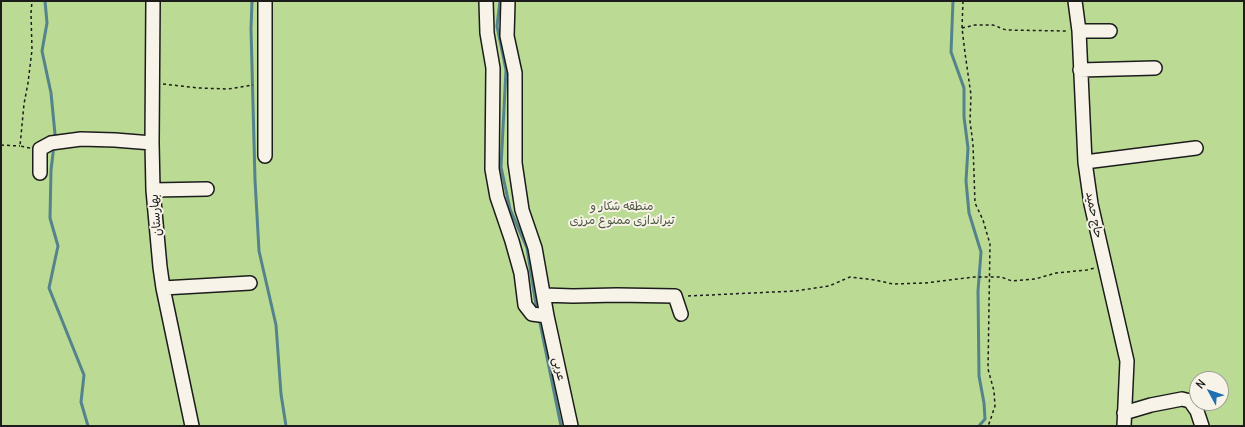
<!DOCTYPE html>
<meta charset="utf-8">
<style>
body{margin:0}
#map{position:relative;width:1245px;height:427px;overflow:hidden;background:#f1e5d5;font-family:Delius,sans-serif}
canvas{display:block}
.frame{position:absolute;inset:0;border:2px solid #1c1c1c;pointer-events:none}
.north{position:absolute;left:1189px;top:371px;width:40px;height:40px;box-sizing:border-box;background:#f7f3e8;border:1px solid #9f9d96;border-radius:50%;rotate:310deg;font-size:11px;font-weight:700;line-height:16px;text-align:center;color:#1c1c1c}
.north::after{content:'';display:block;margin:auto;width:14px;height:18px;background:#1f6fb2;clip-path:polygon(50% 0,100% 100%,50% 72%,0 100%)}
</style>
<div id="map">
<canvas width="1245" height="427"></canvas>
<div class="frame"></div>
<div class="north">N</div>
</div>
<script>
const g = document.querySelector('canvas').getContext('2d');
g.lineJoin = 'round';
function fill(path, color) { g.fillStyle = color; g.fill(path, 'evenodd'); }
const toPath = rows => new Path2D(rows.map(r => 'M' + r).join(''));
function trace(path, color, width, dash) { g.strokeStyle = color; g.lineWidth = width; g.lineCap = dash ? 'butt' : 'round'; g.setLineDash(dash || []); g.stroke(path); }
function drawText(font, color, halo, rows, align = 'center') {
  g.font = font + ' Delius,"Playpen Sans Arabic",sans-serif'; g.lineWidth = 4; g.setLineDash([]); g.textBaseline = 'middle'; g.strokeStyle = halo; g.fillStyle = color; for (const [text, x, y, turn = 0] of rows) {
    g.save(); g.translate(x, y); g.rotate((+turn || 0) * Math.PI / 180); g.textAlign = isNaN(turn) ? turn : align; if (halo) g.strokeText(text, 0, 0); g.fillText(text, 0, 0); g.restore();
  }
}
fill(toPath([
 [1,1,1244,1,1244,426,1,426],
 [1197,379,1221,379,1221,403,1197,403]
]), '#bbdb94');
trace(toPath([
 [45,1,47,23,42,51,51,93,55,134,54,140],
 [252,1,251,29,255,180,259,251,276,325,281,394,286,426],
 [500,1,497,26,506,70,501,167,510,209,527,248,537,311],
 [953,1,951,52,964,88,964,117,968,148,966,181,969,213,981,252,978,291,979,376,984,403,985,419,979,426],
 [54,145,51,170,50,218,58,246,49,288,84,375,81,402,88,426],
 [539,318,561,426]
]), '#54838c', 3);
const minor = toPath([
 [153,1,152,143,153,190,160,267,163,288,192,426],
 [486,1,487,33,493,68,492,169,497,197,512,241,521,273,525,305,532,314,547,316,571,426],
 [508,1,507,36,515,73,515,163,522,210,535,248,547,316],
 [1075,1,1079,31,1085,162,1091,204,1127,361,1124,426],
 [1079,31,1110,31],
 [1080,70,1155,68],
 [265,156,265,1],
 [1085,162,1196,148],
 [40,173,40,149,51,143,81,139,115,140,152,143],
 [153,190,207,189],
 [163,288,250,283],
 [544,295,573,296,617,295,675,296,681,314],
 [1124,413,1151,405,1182,399,1190,401,1197,411,1202,426]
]);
trace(minor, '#1c1c1c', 16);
trace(toPath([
 [963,1,962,28,965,53,971,95,970,121,973,144,975,203,983,220,990,244,988,369,994,391,995,406,990,421,988,426],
 [962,28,975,25,993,25,1006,30,1067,31],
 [163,84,199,88,228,89,253,85],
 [1,145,20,146],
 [30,148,20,146,24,104,28,83,32,50,31,13,32,1],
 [688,296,795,291,829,286,850,277,875,280,893,284,925,283,974,277,1001,277,1012,281,1035,279,1056,273,1087,270,1095,268]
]), '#1c1c1c', 1.5, [3, 3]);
trace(minor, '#f7f3e8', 13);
drawText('12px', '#4c5540', '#f7f3e8', [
 ["منطقه شکار و",622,207],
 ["تیراندازی ممنوع مرزی",622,221]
]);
drawText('12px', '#1c1c1c', '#f7f3e8', [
 ["بهارستان",156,215,-95],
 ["حاج حمید",1094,215,79],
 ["عربی",559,369,77]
]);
</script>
